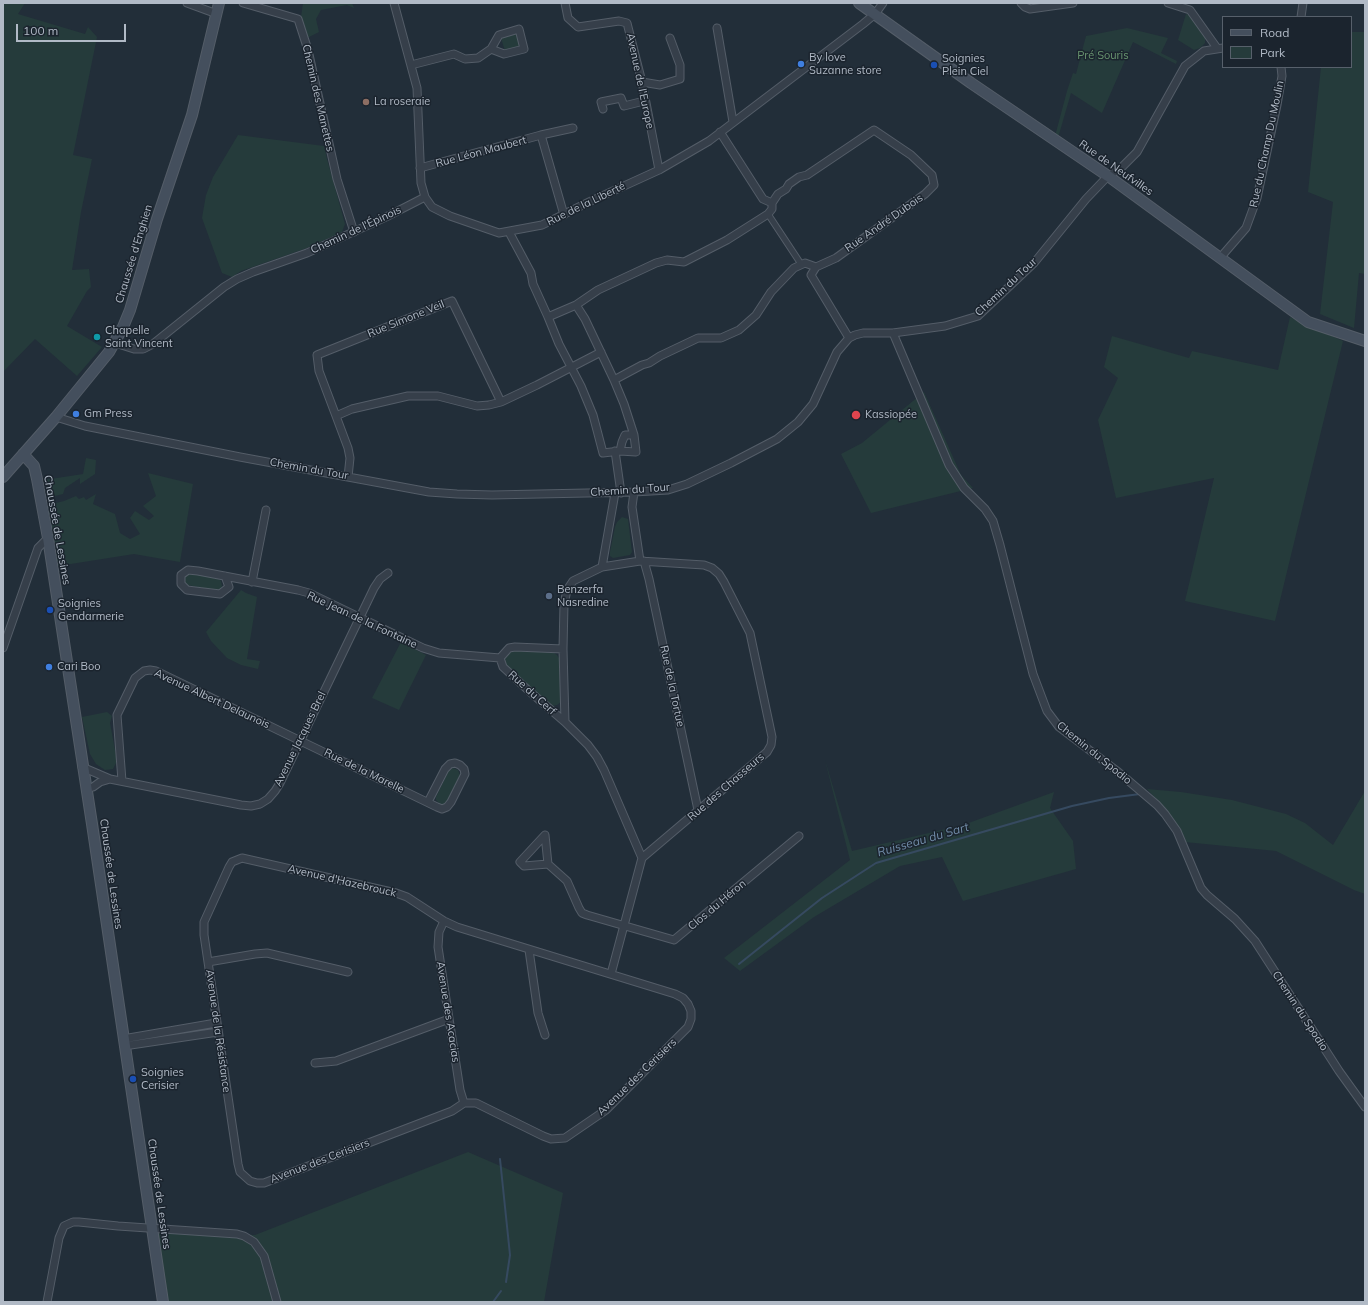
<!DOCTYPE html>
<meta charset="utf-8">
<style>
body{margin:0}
#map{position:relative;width:1368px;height:1305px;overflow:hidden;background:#222e39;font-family:Mulish,sans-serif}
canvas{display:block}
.frame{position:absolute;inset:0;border:4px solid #b1bac6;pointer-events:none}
.legend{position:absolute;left:1222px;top:16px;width:130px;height:52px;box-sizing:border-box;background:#1b242e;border:1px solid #57606b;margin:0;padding:5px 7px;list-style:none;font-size:12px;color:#b1bac6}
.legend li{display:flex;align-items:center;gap:8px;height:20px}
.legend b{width:20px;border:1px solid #57606b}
.scale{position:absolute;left:16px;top:24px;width:110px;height:18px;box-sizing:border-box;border:2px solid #b1bac6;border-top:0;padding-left:5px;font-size:12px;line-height:14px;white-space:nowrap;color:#b1bac6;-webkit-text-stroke:3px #1b242e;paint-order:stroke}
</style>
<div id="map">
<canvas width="1368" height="1305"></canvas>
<div class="frame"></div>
<ul class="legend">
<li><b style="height:5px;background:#444f5d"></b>Road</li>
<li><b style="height:11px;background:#253b3b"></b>Park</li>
</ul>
<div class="scale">100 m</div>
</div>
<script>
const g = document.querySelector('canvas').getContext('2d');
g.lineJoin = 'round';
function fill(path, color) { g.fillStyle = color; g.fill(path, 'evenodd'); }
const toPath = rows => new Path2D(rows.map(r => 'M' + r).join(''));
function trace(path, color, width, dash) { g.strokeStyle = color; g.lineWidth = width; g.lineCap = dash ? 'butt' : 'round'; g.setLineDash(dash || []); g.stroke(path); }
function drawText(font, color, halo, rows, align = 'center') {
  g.font = font + ' Mulish,sans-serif'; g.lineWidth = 3; g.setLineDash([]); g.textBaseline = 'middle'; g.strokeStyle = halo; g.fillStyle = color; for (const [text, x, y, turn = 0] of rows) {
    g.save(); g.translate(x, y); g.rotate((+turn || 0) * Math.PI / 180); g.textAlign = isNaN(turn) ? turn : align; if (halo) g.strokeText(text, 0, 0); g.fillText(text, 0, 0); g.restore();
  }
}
fill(toPath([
 [3,3,25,3,18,14,85,34,88,27,97,37,73,155,92,159,81,212,72,270,89,269,91,287,87,291,67,326,102,347,77,376,35,339,3,372],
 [303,3,352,3,354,8,347,5,321,10,316,19,319,32,307,38,301,17],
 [1186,14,1189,15,1205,38,1205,43,1200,48,1194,50,1178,40],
 [1127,28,1168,38,1161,53,1177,61,1176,64,1133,42,1102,113,1071,93,1058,138,1055,136,1067,91,1073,73,1076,74,1086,36],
 [1351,32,1365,32,1365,274,1359,273,1354,328,1320,314,1333,202,1308,192,1321,67,1351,67],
 [517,34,520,48,505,51,501,38],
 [238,135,324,146,327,159,345,224,342,232,307,248,241,271,232,277,222,273,202,218,206,195,213,177],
 [1290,317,1343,341,1275,621,1185,601,1214,478,1116,498,1098,420,1118,378,1104,367,1112,336,1189,358,1192,351,1278,370],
 [924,392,961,475,973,488,871,513,841,454,862,443],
 [86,458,96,460,95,474,80,484,80,478,65,488,63,494,47,498,44,480,83,474],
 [148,473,193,484,180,562,134,554,58,566,48,505,64,501,76,496,79,499,84,497,86,500,96,494,93,504,115,514,120,533,130,539,140,534,130,518,135,511,149,520,154,516,143,506,156,496],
 [622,517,628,519,632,552,630,555,613,558,610,556,610,552,615,527,617,522],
 [190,573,219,579,221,581,222,586,221,589,216,591,188,585,184,581,185,576],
 [241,590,246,593,257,597,247,659,260,661,258,669,241,665,227,658,211,641,206,632],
 [401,642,426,655,399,710,372,698],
 [511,650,553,652,557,655,559,658,562,697,561,702,557,705,552,706,548,704,506,665,505,658,506,655],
 [107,712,112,716,110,723,117,761,113,769,105,770,96,764,90,754,82,717],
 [825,760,852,851,963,825,1054,792,1050,808,1073,841,1076,869,963,901,942,857,900,866,814,917,740,971,724,958,850,860],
 [453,768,458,770,460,775,447,802,445,804,440,804,436,800,436,797,449,770],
 [1147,789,1181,792,1232,800,1286,814,1305,823,1333,845,1365,791,1365,894,1354,890,1276,851,1185,842,1167,811],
 [468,1152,563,1193,544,1302,167,1302,156,1232,255,1235]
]), '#253b3b');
trace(toPath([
 [739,964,822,898,876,863,1072,806,1109,798,1140,794],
 [500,1159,510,1255,506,1282],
 [493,1302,501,1291]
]), '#364a60', 2);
const pedestrian = toPath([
 [768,214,801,264]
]);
const minor = toPath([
 [187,3,217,14],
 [243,3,298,19,308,50,337,179,354,232],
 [394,3,417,88,421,183,425,197,432,207,450,216,499,233,542,225,591,201,659,170,709,141,863,24,875,14,883,3],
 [565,3,568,18,578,27,619,21,627,23,642,82,659,170],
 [1021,3,1025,7,1030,9,1073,3],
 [1168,3,1190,10,1217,48],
 [1301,17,1303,3],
 [717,28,733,122],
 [411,65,454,54,465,59,478,58,491,49,504,54,524,49,519,29,499,35,491,49],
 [642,82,660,85,680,79,680,65,670,38],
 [603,109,601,102,621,98,624,106,644,101],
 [541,135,573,128],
 [420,168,541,135,564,215],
 [772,203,778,194,786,189,789,184,799,177,807,175,874,130,911,155,932,175,934,185,925,194,836,258,816,267],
 [509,232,531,273,533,284,548,317,559,344,581,386,593,415,603,453,620,451,622,442,625,435,634,435,624,404,614,380,585,319,576,305],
 [1220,258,1246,228,1257,198,1277,105,1282,76,1281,67],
 [816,267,811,275,849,338],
 [548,317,576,305,598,290,656,263,667,260,684,262,727,240,768,214,772,209,772,203,763,199,720,132],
 [893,333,949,465,964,488,985,509,993,521,1000,545,1033,674,1047,711,1059,727,1117,771,1157,805,1165,814,1177,831,1201,888,1207,895,1235,919,1255,941,1339,1071,1365,1107],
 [115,343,134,349,143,349,153,344,224,287,237,279,253,272,307,253,386,217,425,197],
 [614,380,642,365,649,363,660,356,698,338,721,338,739,330,756,315,771,292,794,268,805,263,816,267],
 [336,416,319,371,317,355,452,301,501,402],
 [56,417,85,426,240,457,429,492,457,494,492,495,634,492,668,490,687,484,731,463,777,439,798,422,813,404,837,352,849,338,855,335,863,333,893,333,945,326,978,316,1034,263,1086,199,1108,176,1121,168,1137,152,1185,66,1204,51,1223,48],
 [615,451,621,493],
 [620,451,636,452,634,435],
 [348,477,350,458,348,448,336,416,352,409,408,396,438,396,477,406,489,405,501,402,537,385,601,352],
 [634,492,632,507,640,561],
 [644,561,649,579,698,810],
 [602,567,615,493],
 [225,576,229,587,220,594,187,590,181,584,181,575,188,570,198,571,298,590,309,593,423,648,439,653,500,658],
 [252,582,266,510],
 [3,648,38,548,48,538],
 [563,649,564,604,567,590,573,581,602,567,640,561,704,565,712,568,719,574,724,582,750,633,772,737,771,745,767,752,642,858,611,974],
 [500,658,503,667,529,691,565,722,588,745,597,757,604,770,642,858],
 [500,658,509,648,515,647,563,649,565,722],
 [82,767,110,779,241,805,251,806,260,804,268,799,275,791,280,783,374,588,380,579,388,573],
 [122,781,117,715,135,678,144,671,150,670,156,671,437,807,442,809,447,807,451,802,465,774,464,769,460,765,455,763,450,764,445,769,428,802],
 [86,789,93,787,100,782,110,779],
 [242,858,396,893,407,897,444,921,457,927,675,994,683,998,688,1004,691,1011,691,1019,688,1027,680,1035,606,1110,565,1138,551,1139,543,1136,476,1103,464,1103,452,1111,264,1183,257,1183,250,1181,240,1172,238,1164,204,935,204,922,229,867,232,862,242,858],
 [548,864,545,835,520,862,524,866,548,864,567,881,579,908,582,913,587,915,674,940,799,836],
 [444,921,439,932,438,947,460,1090,464,1103],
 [529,950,538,1013,545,1035],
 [208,962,255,954,267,953,348,972],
 [123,1039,216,1023],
 [124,1046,218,1032],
 [315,1063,336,1061,449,1019],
 [47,1302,59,1238,64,1226,73,1222,79,1222,118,1226,237,1234,244,1236,254,1242,264,1256,277,1302]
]);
const secondary = toPath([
 [859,3,971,83,1108,176,1308,322,1365,341],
 [23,454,34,466,37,479,48,538,92,824,163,1302],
 [3,477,56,417,109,352,123,327,130,310,157,219,192,115,219,3]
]);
trace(pedestrian, '#545d68', 7);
trace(minor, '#545d68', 9);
trace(secondary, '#545d68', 12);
trace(pedestrian, '#363f4a', 5);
trace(minor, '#363f4a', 7);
trace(secondary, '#444f5d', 10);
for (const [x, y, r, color] of [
 [801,64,4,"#3f7fe0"],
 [934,65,4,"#1a4fb4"],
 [366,102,4,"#8d6e63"],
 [97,337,4,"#0f9aa8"],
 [76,414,4,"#3f7fe0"],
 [856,415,5,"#e0444e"],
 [549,596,4,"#5c6f8a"],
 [50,610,4,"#1a4fb4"],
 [49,667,4,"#3f7fe0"],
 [133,1079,4,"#1a4fb4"]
]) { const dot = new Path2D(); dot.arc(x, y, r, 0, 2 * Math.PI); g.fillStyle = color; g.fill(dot); trace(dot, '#1b242e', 1.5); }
drawText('11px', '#699670', '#1b242e', [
 ["Pré Souris",1103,56]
]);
drawText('11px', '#b1bac6', '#1b242e', [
 ["By love",809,58],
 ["Suzanne store",809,71],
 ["Soignies",942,59],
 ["Plein Ciel",942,72],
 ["La roseraie",374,102],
 ["Chapelle",105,331],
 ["Saint Vincent",105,344],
 ["Gm Press",84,414],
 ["Kassiopée",865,415],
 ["Benzerfa",557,590],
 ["Nasredine",557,603],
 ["Soignies",58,604],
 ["Gendarmerie",58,617],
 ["Cari Boo",57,667],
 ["Soignies",141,1073],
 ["Cerisier",141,1086]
], 'left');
drawText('11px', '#b1bac6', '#1b242e', [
 ["Avenue de l'Europe",640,81,78],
 ["Chemin des Manettes",318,98,77],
 ["Rue du Champ Du Moulin",1267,144,-78],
 ["Rue Léon Maubert",481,152,-15],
 ["Rue de Neufvilles",1116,168,35],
 ["Rue de la Liberté",586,204,-26],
 ["Rue André Dubois",884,223,-35],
 ["Chemin de l'Épinois",356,230,-25],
 ["Chaussée d'Enghien",134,254,-73],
 ["Chemin du Tour",1006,287,-43],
 ["Rue Simone Veil",406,319,-22],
 ["Chemin du Tour",309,469,10],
 ["Chemin du Tour",630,490,-4],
 ["Chaussée de Lessines",57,530,80],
 ["Rue Jean de la Fontaine",362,620,25],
 ["Rue de la Tortue",672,686,78],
 ["Rue du Cerf",532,693,42],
 ["Avenue Albert Delaunois",212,699,25],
 ["Avenue Jacques Brel",300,739,-64],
 ["Chemin du Spodio",1094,753,39],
 ["Rue de la Marelle",364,771,26],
 ["Rue des Chasseurs",726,787,-41],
 ["Chaussée de Lessines",111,874,82],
 ["Avenue d'Hazebrouck",342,881,13],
 ["Clos du Héron",717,905,-40],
 ["Chemin du Spodio",1300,1011,57],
 ["Avenue des Acacias",448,1012,81],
 ["Avenue de la Résistance",218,1031,82],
 ["Avenue des Cerisiers",637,1077,-44],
 ["Avenue des Cerisiers",320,1161,-21],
 ["Chaussée de Lessines",159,1194,82]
]);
drawText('italic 12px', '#728da9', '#1b242e', [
 ["Ruisseau du Sart",923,840,-16]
]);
</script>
